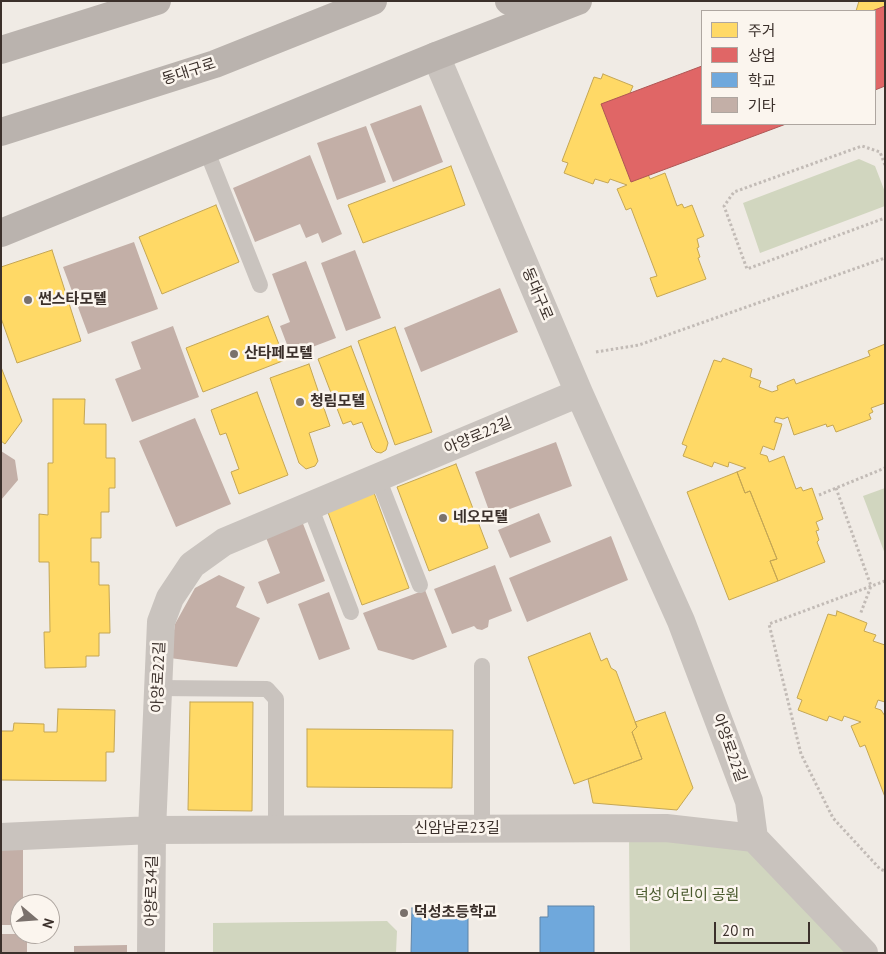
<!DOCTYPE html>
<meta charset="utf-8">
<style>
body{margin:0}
#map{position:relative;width:886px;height:954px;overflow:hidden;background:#f0ebe5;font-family:"PT Sans","Noto Sans KR",sans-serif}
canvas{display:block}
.frame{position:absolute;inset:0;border:2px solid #3b302b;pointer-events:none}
.legend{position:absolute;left:701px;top:10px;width:175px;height:115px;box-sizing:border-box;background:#fbf5ee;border:1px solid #aea6a0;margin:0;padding:6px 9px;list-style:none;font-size:15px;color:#3b302b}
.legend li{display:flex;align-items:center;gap:10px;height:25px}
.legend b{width:25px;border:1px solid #aea6a0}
.north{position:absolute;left:10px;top:894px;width:50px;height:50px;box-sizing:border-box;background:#fbf5ee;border:1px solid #aea6a0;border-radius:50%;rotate:108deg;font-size:14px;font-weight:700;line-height:20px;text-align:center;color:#3b302b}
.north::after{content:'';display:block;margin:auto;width:18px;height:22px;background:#7a716c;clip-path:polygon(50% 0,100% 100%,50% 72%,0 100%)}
.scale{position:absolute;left:714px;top:922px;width:96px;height:22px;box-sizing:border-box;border:2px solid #3b302b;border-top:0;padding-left:6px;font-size:15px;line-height:18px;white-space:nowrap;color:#3b302b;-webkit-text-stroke:4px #fbf5ee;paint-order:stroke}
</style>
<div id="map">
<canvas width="886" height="954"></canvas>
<div class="frame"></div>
<ul class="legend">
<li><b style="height:14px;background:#ffd966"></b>주거</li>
<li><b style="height:14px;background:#e06666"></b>상업</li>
<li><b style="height:14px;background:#6fa8dc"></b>학교</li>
<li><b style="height:14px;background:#c3afa7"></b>기타</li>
</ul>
<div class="north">N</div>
<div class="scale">20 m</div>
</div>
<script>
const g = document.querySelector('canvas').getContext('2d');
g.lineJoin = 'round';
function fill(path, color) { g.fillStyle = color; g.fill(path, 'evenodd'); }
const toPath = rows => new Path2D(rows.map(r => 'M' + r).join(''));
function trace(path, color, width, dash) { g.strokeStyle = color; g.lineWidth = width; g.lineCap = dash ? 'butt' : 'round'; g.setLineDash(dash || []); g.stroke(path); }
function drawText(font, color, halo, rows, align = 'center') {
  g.font = font + ' "PT Sans","Noto Sans KR",sans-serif'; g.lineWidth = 5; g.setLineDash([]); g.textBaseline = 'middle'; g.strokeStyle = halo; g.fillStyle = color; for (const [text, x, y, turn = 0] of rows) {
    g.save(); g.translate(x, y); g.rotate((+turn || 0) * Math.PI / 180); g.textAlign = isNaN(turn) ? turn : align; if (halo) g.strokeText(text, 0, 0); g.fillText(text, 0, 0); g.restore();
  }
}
fill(toPath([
 [859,159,875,166,885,192,885,206,760,253,743,203],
 [885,488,885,554,863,496],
 [629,836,750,844,854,953,630,953],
 [387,921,397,931,396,953,213,953,213,923]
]), '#d1d6bf');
const homes = toPath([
 [859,1,885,1,885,77,875,73,875,11,856,11,859,1],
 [603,74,633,86,630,93,642,98,639,104,653,109,659,107,657,103,675,96,677,100,702,91,702,124,754,124,752,125,754,129,749,131,751,136,716,149,714,142,708,144,706,140,675,152,668,134,663,136,657,134,655,139,663,141,654,166,644,163,641,170,647,172,650,179,665,173,677,206,682,204,684,208,692,205,704,236,697,239,699,247,697,248,700,257,698,258,706,279,657,297,650,278,657,276,631,208,626,210,617,189,627,185,610,179,608,183,595,179,593,184,564,173,568,163,562,161,594,77,601,79,603,74],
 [451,166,465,205,363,243,348,205,451,166],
 [216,205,239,262,162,294,139,237,216,205],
 [52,250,81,341,17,363,1,318,1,267,52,250],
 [268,316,285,360,203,392,186,348,268,316],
 [395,327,432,432,395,445,358,341,395,327],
 [885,344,885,403,871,408,873,412,869,414,871,419,836,432,833,425,827,427,826,424,794,435,788,417,783,419,776,417,774,422,782,424,774,450,763,446,760,454,767,456,769,462,784,456,796,489,801,487,803,491,812,488,823,519,816,522,819,530,816,531,819,540,817,542,825,562,778,581,770,561,777,559,750,491,745,493,737,472,746,468,729,462,728,467,714,462,712,467,683,456,687,446,682,444,714,360,721,362,723,358,752,369,750,377,761,381,759,387,772,392,778,390,777,386,794,379,796,384,870,356,868,351,885,344],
 [351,346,388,443,386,450,381,453,376,452,372,448,362,422,353,425,351,421,343,424,318,359,351,346],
 [309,364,330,426,309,433,318,461,315,466,306,469,299,463,270,378,309,364],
 [1,367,22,421,5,444,1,441,1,367],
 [257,392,288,475,239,494,231,472,239,469,226,433,220,435,211,410,257,392],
 [53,399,85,399,84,424,106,424,106,458,115,458,115,488,109,488,109,512,101,512,101,538,91,538,91,562,99,562,99,585,109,585,110,633,99,633,99,656,86,656,86,667,45,668,44,632,50,632,49,562,39,562,39,514,48,515,48,463,53,463,53,399],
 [456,464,488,548,429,571,397,487,456,464],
 [737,472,745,493,750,491,777,559,770,561,778,581,729,600,687,492,737,472],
 [373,490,409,588,362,605,326,507,373,490],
 [837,611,867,623,864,631,876,635,873,641,885,645,885,702,878,700,875,708,881,710,885,716,885,797,865,745,860,747,851,726,861,722,844,716,842,721,829,716,827,721,798,710,802,700,797,698,828,614,836,616,837,611],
 [590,633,601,661,607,658,611,668,616,671,637,727,632,732,642,759,574,784,528,657,590,633],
 [190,702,253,702,252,811,188,810,190,702],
 [58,709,115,710,114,752,106,752,106,781,1,780,1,731,13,731,14,723,44,724,44,732,57,732,58,709],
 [665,712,693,788,677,810,593,803,588,779,642,759,632,732,637,727,635,722,665,712],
 [307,729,453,730,452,788,307,787,307,729]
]);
fill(homes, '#ffd966');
trace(homes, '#c4a654', 1);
const shops = toPath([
 [885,6,885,86,875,90,875,11,872,11,885,6],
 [702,66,702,124,786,124,631,182,601,104,702,66]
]);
fill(shops, '#e06666');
trace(shops, '#ae5654', 1);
const schools = toPath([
 [548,906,594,906,594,953,540,953,540,917,548,917,548,906],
 [412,908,468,908,468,953,411,953,412,908]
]);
fill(schools, '#6fa8dc');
trace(schools, '#5f84a7', 1);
fill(toPath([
 [421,105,443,162,393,182,370,124],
 [366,126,386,182,337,200,317,143],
 [310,155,342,234,322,243,318,233,306,238,300,224,255,242,233,188],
 [134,242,158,309,88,334,63,267],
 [355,250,381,318,346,331,321,263],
 [306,261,336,338,291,355,280,326,290,322,272,274],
 [500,288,518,332,421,372,404,328],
 [173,326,199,397,132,422,115,379,141,369,131,342],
 [195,418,231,504,176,527,139,441],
 [556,442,572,486,491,516,475,472],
 [1,451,15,460,18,480,1,500],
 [539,513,551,542,510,558,498,530],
 [302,521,325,581,267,604,258,582,280,573,265,535],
 [611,536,628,580,527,622,509,578],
 [495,565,512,611,489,620,488,627,482,630,477,629,474,626,452,634,434,589],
 [219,575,245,587,236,607,260,618,237,667,170,658,175,624,195,588],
 [425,590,447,647,413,660,378,650,363,613],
 [329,592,350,649,319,660,298,604],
 [1,844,23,844,23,904,20,904,20,925,1,925],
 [1,934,27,934,27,953,1,953],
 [127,945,127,953,74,953,74,946]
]), '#c3afa7');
trace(toPath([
 [885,165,880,152,862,146,734,192,724,206,747,269,885,218],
 [596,352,639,345,885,258],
 [836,488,871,586,860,615],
 [819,495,885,468],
 [885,581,769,624,801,754,833,818,880,869,885,871]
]), '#c2bbb6', 3, [2.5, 2.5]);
trace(toPath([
 [206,149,260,285],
 [378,478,420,585],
 [310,506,351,612],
 [158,688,267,689,276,699,276,829],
 [482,829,482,666]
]), '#c9c3be', 16);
trace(toPath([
 [436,56,579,393,681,621,749,801,754,838],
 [1,837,152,830,666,828,754,838,864,953],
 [151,953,152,830,161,622,170,598,192,565,224,542,579,393]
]), '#c9c3be', 28);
trace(toPath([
 [509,1,560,5],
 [1,50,157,1],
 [1,132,215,64,373,1],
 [1,233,436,56,578,1]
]), '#bab3ae', 28);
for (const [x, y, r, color] of [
 [28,300,5,"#7a716c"],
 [234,354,5,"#7a716c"],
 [300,402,5,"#7a716c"],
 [443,518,5,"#7a716c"],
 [404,913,5,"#7a716c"]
]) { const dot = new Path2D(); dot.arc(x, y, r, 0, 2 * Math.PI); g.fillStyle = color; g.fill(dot); trace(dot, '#fbf5ee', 2); }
drawText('15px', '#3b302b', '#fbf5ee', [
 ["동대구로",189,72,-18],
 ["동대구로",537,294,67],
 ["아양로22길",478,436,-23],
 ["아양로22길",159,677,-88],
 ["아양로22길",729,748,70],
 ["신암남로23길",457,829],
 ["아양로34길",152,891,-89]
]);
drawText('bold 15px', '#3b302b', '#fbf5ee', [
 ["썬스타모텔",38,300],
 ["산타페모텔",244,354],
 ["청림모텔",310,402],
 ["네오모텔",453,518],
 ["덕성초등학교",414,913]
], 'left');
drawText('15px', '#4a5a2e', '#fbf5ee', [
 ["덕성 어린이 공원",687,896]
]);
</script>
